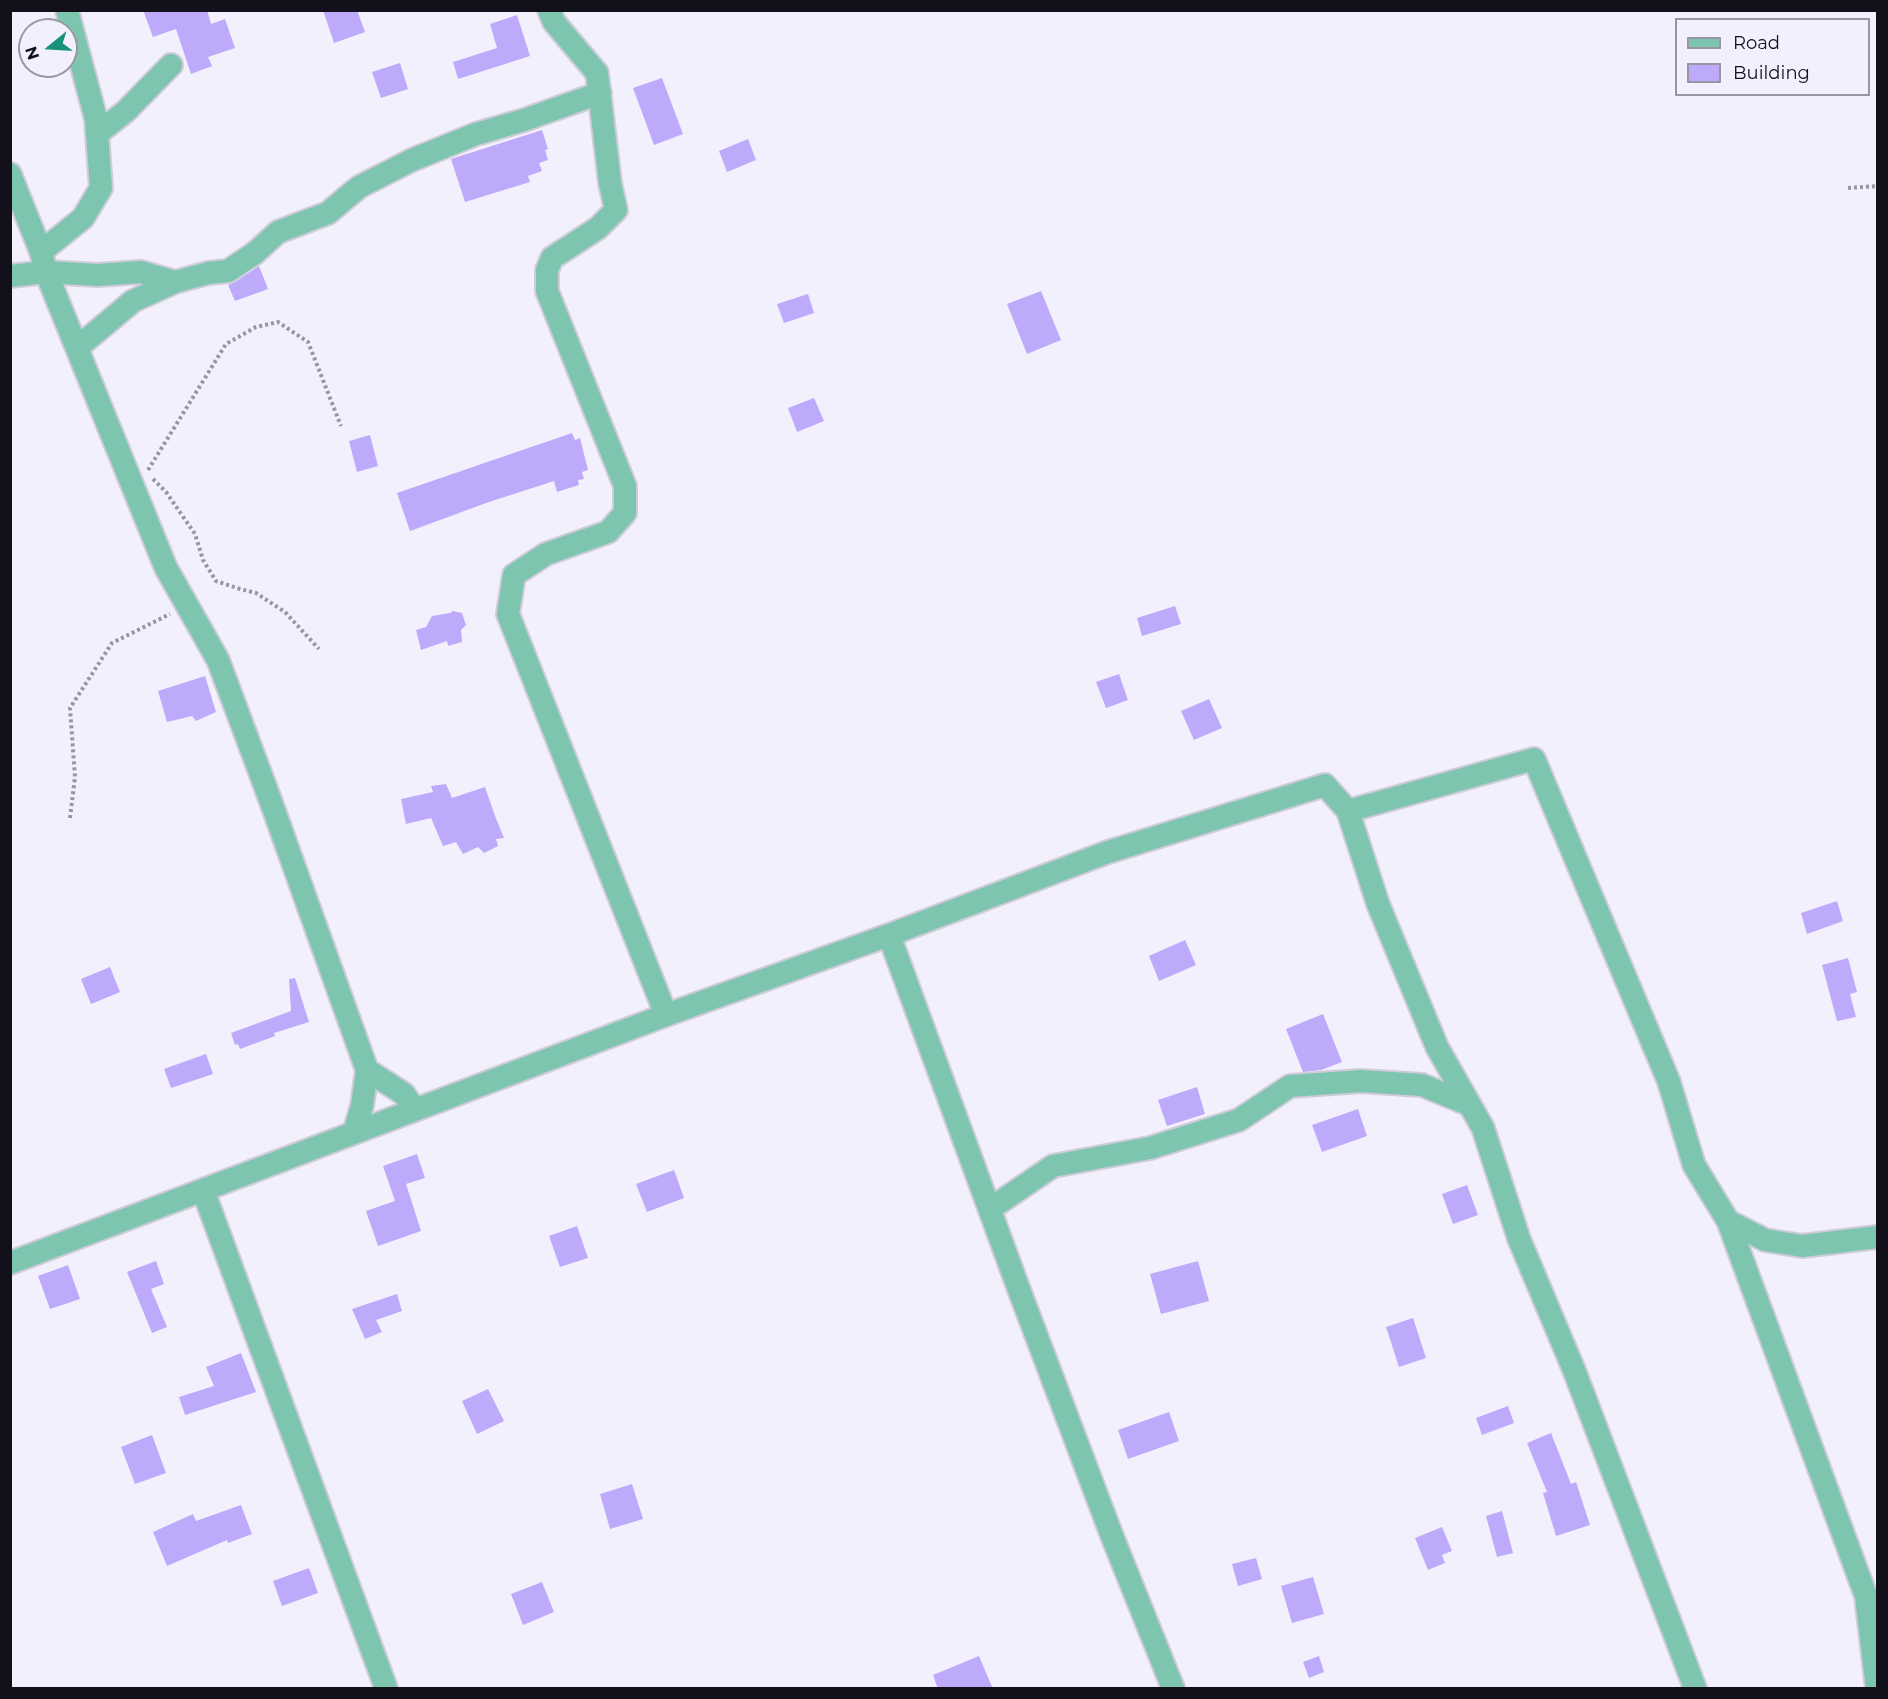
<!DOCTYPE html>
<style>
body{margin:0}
#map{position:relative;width:1888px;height:1699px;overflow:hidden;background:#f3f0fd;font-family:Montserrat,sans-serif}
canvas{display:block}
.frame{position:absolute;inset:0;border:12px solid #12101b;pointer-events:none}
.legend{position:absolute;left:1675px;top:18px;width:195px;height:78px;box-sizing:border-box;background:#f3f0fd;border:2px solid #9996a3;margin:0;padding:8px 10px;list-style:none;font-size:18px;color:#12101b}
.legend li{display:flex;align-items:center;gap:12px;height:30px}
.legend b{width:30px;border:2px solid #9996a3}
.north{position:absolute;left:18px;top:18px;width:60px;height:60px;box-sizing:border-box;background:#f3f0fd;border:2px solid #9996a3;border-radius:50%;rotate:252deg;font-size:16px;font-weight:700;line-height:24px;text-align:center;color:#12101b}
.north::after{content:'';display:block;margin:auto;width:21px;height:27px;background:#189278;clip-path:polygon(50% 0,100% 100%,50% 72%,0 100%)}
</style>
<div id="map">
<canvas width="1888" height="1699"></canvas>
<div class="frame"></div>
<ul class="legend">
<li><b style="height:8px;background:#7ec5b0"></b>Road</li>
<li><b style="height:16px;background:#bdaafa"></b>Building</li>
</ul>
<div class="north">N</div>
</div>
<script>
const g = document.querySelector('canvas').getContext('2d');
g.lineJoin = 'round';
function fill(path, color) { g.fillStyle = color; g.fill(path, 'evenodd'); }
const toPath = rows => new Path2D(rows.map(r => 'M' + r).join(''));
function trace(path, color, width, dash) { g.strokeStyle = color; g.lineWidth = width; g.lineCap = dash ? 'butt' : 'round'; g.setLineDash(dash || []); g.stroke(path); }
fill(toPath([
 [143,10,207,10,211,24,225,19,235,48,208,57,212,66,191,74,176,29,153,37],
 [323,10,357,10,365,32,334,43],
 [517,15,530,56,458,79,453,62,497,48,490,24],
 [400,63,408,89,381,98,372,72],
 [662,78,683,134,654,145,633,88],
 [542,130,548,149,545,150,548,160,539,163,542,171,528,176,530,182,465,202,451,159],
 [748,139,756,160,727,172,719,151],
 [259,266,268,289,235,301,228,285,235,282],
 [1041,291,1061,340,1027,354,1007,304],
 [808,294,814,313,784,323,777,304],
 [814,398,824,421,797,432,788,408],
 [572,433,575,440,580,438,588,470,582,472,584,479,578,480,579,485,557,492,554,481,489,502,410,531,397,493],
 [370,435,378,466,357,472,349,441],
 [1175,606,1181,624,1142,636,1137,618],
 [453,611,462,613,466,625,461,630,462,642,448,646,447,641,421,650,416,630,426,627,432,616,450,613],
 [1119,674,1128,700,1106,708,1096,682],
 [205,676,216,712,196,721,192,716,167,722,158,691],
 [1209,699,1222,728,1194,740,1181,711],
 [446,784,452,798,485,787,495,816,504,838,496,839,498,846,484,853,478,847,463,854,456,842,443,846,431,818,406,824,401,799,433,792,431,786],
 [1837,901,1843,921,1807,934,1801,913],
 [1185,940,1196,965,1159,981,1149,956],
 [1848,958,1857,992,1850,994,1856,1017,1837,1021,1822,965],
 [110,967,120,992,91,1004,81,979],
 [295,978,309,1022,274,1033,275,1036,240,1049,238,1044,235,1045,231,1033,291,1011,289,979],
 [1323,1014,1342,1062,1321,1070,1303,1072,1286,1029],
 [206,1054,213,1074,171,1088,164,1069],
 [1197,1087,1205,1114,1167,1126,1158,1100],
 [1358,1109,1367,1136,1322,1152,1312,1125],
 [417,1154,425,1178,406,1184,421,1231,378,1246,366,1211,395,1201,383,1166],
 [674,1170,684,1198,647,1212,636,1184],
 [1467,1185,1478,1215,1453,1224,1442,1194],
 [577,1226,588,1258,560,1267,549,1236],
 [156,1261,164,1284,151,1289,167,1327,152,1333,127,1272],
 [1198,1261,1209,1301,1161,1314,1150,1274],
 [68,1265,80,1299,50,1309,38,1276],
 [397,1294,402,1311,376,1320,382,1332,365,1339,352,1309],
 [1413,1318,1426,1358,1399,1367,1386,1327],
 [241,1353,256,1392,185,1415,179,1397,214,1386,206,1367],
 [488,1389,504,1421,477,1434,462,1401],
 [1508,1406,1514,1423,1482,1435,1476,1418],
 [1169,1412,1179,1441,1128,1459,1118,1430],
 [1551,1433,1571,1484,1576,1482,1590,1525,1556,1536,1543,1493,1547,1492,1527,1443],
 [152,1435,166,1473,135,1484,121,1447],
 [632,1484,643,1519,610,1529,600,1494],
 [241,1505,252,1534,228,1543,227,1540,167,1566,153,1532,193,1514,196,1521],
 [1502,1511,1513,1553,1497,1557,1486,1516],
 [1442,1527,1452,1551,1442,1555,1445,1563,1428,1570,1415,1538],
 [1256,1558,1262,1579,1238,1586,1232,1564],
 [309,1568,318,1593,282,1606,273,1581],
 [1313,1577,1324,1614,1292,1623,1281,1586],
 [542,1582,554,1612,523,1625,511,1594],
 [979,1656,993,1689,938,1689,933,1675],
 [1319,1656,1324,1672,1309,1678,1303,1662]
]), '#bdaafa');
const street = toPath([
 [549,10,554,22,597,73,610,183,616,210,598,228,552,258,547,270,547,291,625,486,625,513,608,532,546,554,514,575,508,614,666,1015],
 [97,134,126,111,171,65],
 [10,174,41,252,46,272,166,568,218,660,271,802,367,1070,362,1106,354,1133],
 [41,252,83,218,101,188,96,119,67,10],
 [10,276,46,272,97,275,141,272,175,282],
 [77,348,133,301,175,282,208,273,228,271,255,253,278,232,328,213,359,187,412,160,476,134,524,120,600,93],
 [1348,811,1378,904,1437,1047,1483,1128,1519,1239,1574,1370,1695,1688],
 [889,935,1021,1295,1112,1536,1173,1688],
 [367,1070,404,1094,415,1110],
 [203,1190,386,1688],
 [990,1209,1053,1166,1150,1148,1239,1120,1290,1086,1361,1081,1422,1085,1468,1104],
 [1728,1221,1765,1240,1802,1246,1878,1237],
 [10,1263,666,1015,889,935,1108,852,1325,785,1348,811,1534,759,1669,1082,1694,1165,1728,1221,1866,1596,1877,1688]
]);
trace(street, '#cfccd9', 26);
trace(toPath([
 [1848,188,1878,186],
 [148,470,226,344,256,327,278,322,308,342,341,426],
 [153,479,166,492,195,534,203,560,216,581,240,589,256,593,285,612,319,649],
 [70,818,75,777,70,708,112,643,170,614]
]), '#9895a2', 4, [3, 3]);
trace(street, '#7ec5b0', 22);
</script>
